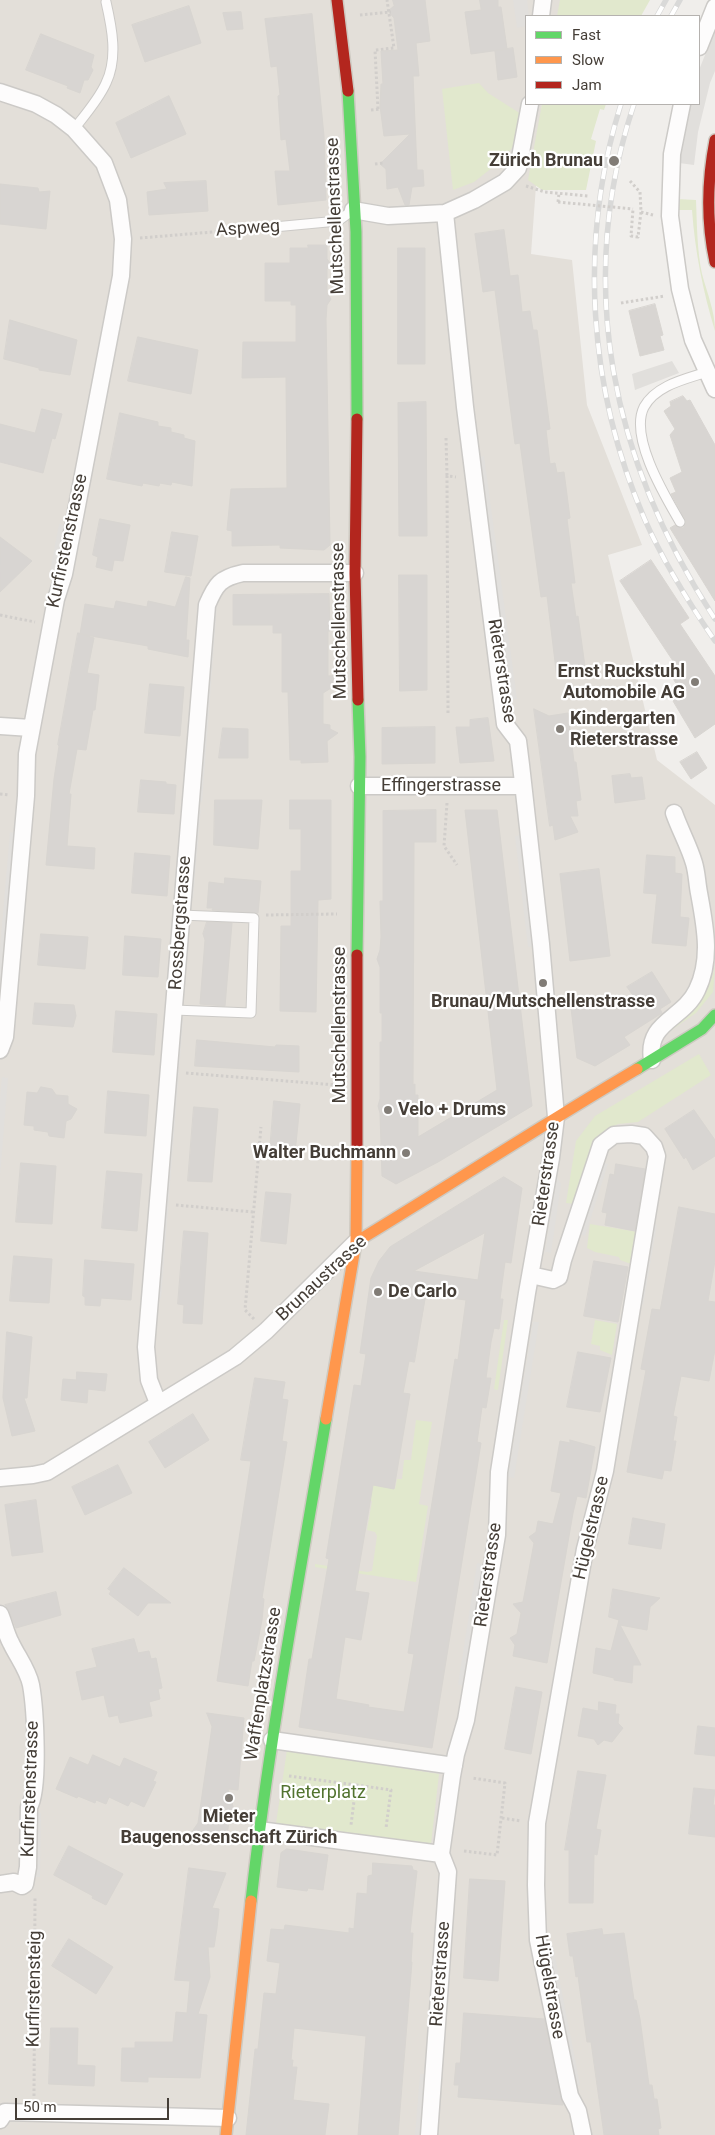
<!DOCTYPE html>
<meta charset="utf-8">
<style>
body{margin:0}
#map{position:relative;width:715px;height:2135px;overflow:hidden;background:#f0eeeb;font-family:Roboto,sans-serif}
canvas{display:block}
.legend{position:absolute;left:525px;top:15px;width:175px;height:90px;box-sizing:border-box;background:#fff;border:1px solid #b5b2af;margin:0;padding:6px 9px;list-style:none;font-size:15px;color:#453e37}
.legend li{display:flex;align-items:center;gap:10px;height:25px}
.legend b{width:25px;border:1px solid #b5b2af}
.scale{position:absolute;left:15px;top:2098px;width:154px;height:22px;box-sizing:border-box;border:2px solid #453e37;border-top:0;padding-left:6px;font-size:15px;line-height:18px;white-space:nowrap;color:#453e37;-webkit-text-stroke:4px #fff;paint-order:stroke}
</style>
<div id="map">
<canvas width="715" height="2135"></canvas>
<ul class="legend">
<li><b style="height:6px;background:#63d668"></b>Fast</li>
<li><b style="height:6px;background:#ff974d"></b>Slow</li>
<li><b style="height:6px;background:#b3261e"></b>Jam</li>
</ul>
<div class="scale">50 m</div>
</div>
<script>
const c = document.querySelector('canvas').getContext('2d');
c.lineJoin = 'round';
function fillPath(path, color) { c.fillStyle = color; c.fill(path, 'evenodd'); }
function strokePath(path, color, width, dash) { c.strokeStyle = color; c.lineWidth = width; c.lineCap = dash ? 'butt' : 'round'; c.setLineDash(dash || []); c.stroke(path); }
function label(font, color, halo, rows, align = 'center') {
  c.font = font + ' Roboto,sans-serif'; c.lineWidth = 4.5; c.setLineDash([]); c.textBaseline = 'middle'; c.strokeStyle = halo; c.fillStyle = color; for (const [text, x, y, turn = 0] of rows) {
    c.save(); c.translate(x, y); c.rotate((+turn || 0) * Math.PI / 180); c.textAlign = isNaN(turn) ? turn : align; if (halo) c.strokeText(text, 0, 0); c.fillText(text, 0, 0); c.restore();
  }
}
fillPath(new Path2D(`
 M0,0H574L564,16H526V104H542L531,254L572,260L587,405L642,545L608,555L657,760L715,805V2135H0Z`), '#e3dfd9');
fillPath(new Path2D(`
 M560,0H650L641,16H557Z
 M479,83L488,93L521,114L516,143L502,160L474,182L453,190L442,89Z
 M542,104H606L604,110L600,109L591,139L596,141L586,190H542L528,180Z
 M677,199L696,200C697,225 697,250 702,274C707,293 715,311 715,331C703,291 695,252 692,210H678Z
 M715,965L713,992L696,1013L666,1034C688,1012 710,997 715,965Z
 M699,1054L711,1075L638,1122L618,1124L608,1129L599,1137L575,1204L566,1203L576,1141L595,1116Z
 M590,1224L638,1232L631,1264L620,1260L619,1257L595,1252L587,1248Z
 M504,1320H508L498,1390L494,1389Z
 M595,1320L617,1324L612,1355L600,1350V1346L591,1344Z
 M416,1420L432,1422L419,1504L428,1506L416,1582L315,1567V1564L367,1572L372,1571L377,1536L375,1532L367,1530L372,1501L347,1497L349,1481L395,1489L397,1479H402L404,1460H411Z
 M287,1750L439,1774L431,1844L276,1823Z`), '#e1e8cd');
fillPath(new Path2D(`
 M513,0H527L529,16H526V26L517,28Z
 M715,30V71L710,83L698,132L694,165L679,163L690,104H699V70Z
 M672,361L679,373L635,390L632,374Z
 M484,456L517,699L511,700L479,457Z
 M59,524L66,526L56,578L49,577Z
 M211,604L217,605L202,802L196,801Z
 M195,808H201L193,898L187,897Z
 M10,832L16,833L0,1024V948Z
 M521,835L534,946L528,947L515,836Z
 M177,1021H183L161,1298L155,1297Z
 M2,1077L8,1078L0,1176V1099Z
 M602,1162L608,1164L585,1236L579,1234Z
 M557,1177L561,1184L551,1253L545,1252Z
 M651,1224L657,1225L643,1305L637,1304Z
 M533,1322H539L514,1478L508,1477Z
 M477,1563L483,1564L464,1686L458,1685Z
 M35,1812L41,1813L40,1877H34Z
 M548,1946H553L580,2085L575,2086Z
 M420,2074H425L421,2135H415Z`), '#e1dfdc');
const building = new Path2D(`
 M393,0H425L430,41L416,43L419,76H413L417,170H423L424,186L412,187L409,205H405L398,187L387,189L386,169L380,164L410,134L384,136L380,106L381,84H383L381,51L398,50L394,18L388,11L394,6Z
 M480,0H498V7H501L507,49L471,54L465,12L481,10Z
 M189,6L201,43L145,62L132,25Z
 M241,12L243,29L227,30L223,13Z
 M312,14L324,136L326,200L278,205L275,171H290L286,139L281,140L278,96L280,95L277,66L271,67L265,19Z
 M41,34L94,55L91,67L93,70L88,80H84L80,93L67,88L68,86L26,70Z
 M513,48L517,77L498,80L495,51Z
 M169,96L186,134L131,158L116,123Z
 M206,181L208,211L149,215L147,192L167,189L164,183Z
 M0,184L38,188L39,192L50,191L46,229L0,224Z
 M504,230L510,276L518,275L522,312L530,311L533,330H537L550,429L546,430L550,464L555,463L557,473L564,472L570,518L567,519L575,583H571L576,617L578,616L586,674L557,678L547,596L541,597L520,443L515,444L495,290L483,292L475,234Z
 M308,245H327V259L331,264L327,269V293L331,299L327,305L326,319L330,545L324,550L280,548V545L232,546V531L227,530L231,489L287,488L286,377L242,378L243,342H296V305H291V301H265V263H290V248H308Z
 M398,248H425V364H398Z
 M655,304L663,335L660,336L664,350L640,356L629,311Z
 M10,320L77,340L70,375L39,370V368L4,359Z
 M138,337L198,350L191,394L128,381Z
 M683,396L687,401L690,400L715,445V601L670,528L675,525L683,528L686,522L671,494L676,492L670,478L682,472L670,435L675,429L664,411L671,406L670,402Z
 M426,402L427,536H399L398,403Z
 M42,409L62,414L55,439L52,438L43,473L0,462V424L35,433Z
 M120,413L158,422V426L171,428V432L184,435V438L195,441L192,486L172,482L171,485L160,483L159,486L143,483L142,486L107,479Z
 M100,519L130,525L123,561L114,560L112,571L96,567L98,557L93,555Z
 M172,532L198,536L191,576L165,572Z
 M0,537L32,561L0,592Z
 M651,560L689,618L680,624L715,676V724L695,738L673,701L675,699L670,693L679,688L667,669L675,664L620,581Z
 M399,575H427V690L400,691Z
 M186,577L190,578L186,640H189L188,657L148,649V646L80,634L85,604L114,609L116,601L147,607L148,601L175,607Z
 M329,594L330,631H328V676L344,675V680L323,693V724L330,725V729L338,733L327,741L328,762L301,763V760H290L288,692H282V633H273V625H233V595Z
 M78,633L94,638L87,673L99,675L95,710H93L86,750L77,749L69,794H71L67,846L95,848L94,869L46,865L54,779L59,746L58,745Z
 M150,684L184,687L180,736L145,733Z
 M534,709L549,716L568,713L574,762H576L581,800L576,801L578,816H570L578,832L555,840L553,825L550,826Z
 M488,718L494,761L460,763L456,727H470V720Z
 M435,727V763L382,764V728Z
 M223,728L248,729V758H219Z
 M697,752L707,768L691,779L680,762Z
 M630,774L631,778L642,777L645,799L615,803L612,776Z
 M141,780L166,782V784L176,785L174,814L138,812Z
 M215,800H262L258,849L214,845Z
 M290,800H331V899L318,900L316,1012L280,1011L281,926H291V871H301V829H290Z
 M436,810V842H414L413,1085L415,1084V1095H418V1137L497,1090L465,810H497L532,1106L438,1162L396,1184L382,1176L380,1113L378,1106L380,1099V1042H382V1013H380V967L377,959L380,950L381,937L380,901H383V811Z
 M135,853L170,856L167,896L132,893Z
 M647,855L675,857V873L682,874L680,917L689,918L686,946L652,943L657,894L644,893Z
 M599,869L610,956L570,961L560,874Z
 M225,878L261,881L258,913L212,910L213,908H207L209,882L224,884Z
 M207,922L232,923L225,1006L200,1004L205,940L203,934Z
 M41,934L88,937L85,969L38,965Z
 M125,936L161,939L158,977L123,975Z
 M652,972L671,1002L660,1009L662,1013L624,1037L630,1045L595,1066L577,1058L571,1008L637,1001L627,987Z
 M35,1003L74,1005L76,1016L73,1027L33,1024Z
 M116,1011L157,1014L154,1055L113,1052Z
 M197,1040L275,1047L276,1045L299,1046V1072L195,1066Z
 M41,1087L52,1089L56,1095L68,1096V1104L77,1109L71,1119L66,1121L64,1138L49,1136L48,1132L34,1130V1126L24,1125L27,1092L37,1093Z
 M108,1091L149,1095L146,1136L105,1133Z
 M274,1101L300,1104L295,1153L270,1151Z
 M194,1107L218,1109L212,1182L188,1181Z
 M694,1110L715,1140V1156L693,1170L686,1157L684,1159L665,1129Z
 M21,1163L56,1166L52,1224L16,1222Z
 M616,1164L645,1169L635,1231L605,1225L607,1213L602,1212L610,1174L614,1175Z
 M107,1171L142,1174L137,1231L102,1228Z
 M504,1177L522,1188L511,1263L505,1262L500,1299H503L499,1329L494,1328L491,1342L486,1378H491L486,1408L482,1407L477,1442L481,1443L432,1748L299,1727L309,1659H312L329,1559L326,1558L354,1385L361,1386L366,1354L360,1353L371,1278L379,1261L390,1247ZM485,1233L478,1280L414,1271ZM426,1295L466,1300L458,1360L455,1359L408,1653L414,1654L404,1712L368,1707L369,1705L336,1699L345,1637L361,1640L369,1593L355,1591L373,1485L394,1489L410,1394L403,1393L409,1361L414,1362Z
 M266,1192L291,1194L286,1244L261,1241Z
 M679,1207L715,1214V1261L708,1301L715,1302V1350L709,1381L681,1376L673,1416L677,1417L673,1441H676L671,1471L664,1470L662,1479L627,1472L646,1370L641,1369L652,1309L660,1310Z
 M184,1231L208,1233L202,1324L183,1323L184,1305L178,1304Z
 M14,1256L52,1259L49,1303L10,1301Z
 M85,1260L134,1264L131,1300L101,1298L100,1306L85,1305V1297L83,1296Z
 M594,1261L628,1267L618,1322L584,1316Z
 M7,1332L32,1337L27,1398H24L35,1431L12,1436L3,1398Z
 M578,1352L611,1358L600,1412L567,1407Z
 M77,1372L107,1374L105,1391L88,1389L87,1403L61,1400L63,1379L76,1380Z
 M255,1378L285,1382L282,1399L288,1400L282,1441L287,1442L262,1598L264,1599L262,1620L254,1661H252L248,1686L217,1681L251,1461L241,1460Z
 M193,1414L209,1440L165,1468L149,1442Z
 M570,1440L595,1447L586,1498L577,1496L573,1513L547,1663L513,1656L515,1645L510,1638L517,1634L521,1613L513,1604L523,1602L534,1543L529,1537L536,1532L538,1521L553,1524L561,1493L551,1491L560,1441L570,1443Z
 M118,1465L132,1493L85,1515L72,1487Z
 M36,1500L43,1552L12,1556L5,1505Z
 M633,1518L665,1524L661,1549L629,1544Z
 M124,1568L140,1580L171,1603H148L138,1616L109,1594L111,1591L108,1589Z
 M613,1589L660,1598L650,1607L647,1630L620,1625L641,1665H633L632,1683L614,1680V1678L593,1673L596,1648L611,1651L619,1620L609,1617Z
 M56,1592L61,1615L16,1628L9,1610L5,1605Z
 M134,1639L138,1653L149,1651L151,1659L156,1658L162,1688L158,1689L160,1699L149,1702L152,1716L120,1723L118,1715L109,1717L104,1695L82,1700L76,1672L97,1667L92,1649Z
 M516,1687L542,1692L531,1754L505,1749Z
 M599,1702L616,1705L615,1714H619L618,1723L623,1728L612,1742L604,1740L598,1745L594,1739L578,1736L583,1708L598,1711Z
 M207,1713L244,1718L238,1790L228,1789L234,1810L230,1816L226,1841L189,1836L198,1823L212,1727Z
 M698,1726L715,1728V1756L695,1754Z
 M93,1755L120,1767L124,1758L157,1772L153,1781L156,1782L144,1807L131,1801L128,1806L109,1797L106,1804L96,1800L95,1803L78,1796L77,1798L56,1789L70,1757L88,1765Z
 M578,1771L606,1775L596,1829L601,1830L597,1855L594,1854L593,1903H569V1850H565Z
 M694,1788L715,1790L713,1805H715V1837L689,1834Z
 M69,1846L123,1874L106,1905L92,1898L93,1896L54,1875Z
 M287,1849L328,1855L323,1890L308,1888L307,1891L277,1887L281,1853Z
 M373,1863L412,1866L413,1870L417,1871L410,1933H413L411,1962H412L398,2135H358L366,2036L294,2028L291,2060H293L292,2067H297L293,2100L329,2104L325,2135H246L255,2049H258L264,1993L276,1994L280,1963L267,1961L271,1929L284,1930L285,1925L349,1933V1928L354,1929L357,1893L367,1894L368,1876L372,1875Z
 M189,1868L226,1873L212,1908L219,1909L217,1928L214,1947H208L210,1977L198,2014L207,2015L200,2078L148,2077V2082L121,2081L122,2048H135V2042H173L176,2012L187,2013L190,1981L175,1980Z
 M470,1879L505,1881L498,1981L464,1978Z
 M602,1929L603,1935L624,1933L634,2000H636L640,2019L649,2085H652L654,2099H657L661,2128L658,2129L659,2135H604L591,2042H587L578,1976L576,1977L573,1956H570L567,1934Z
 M69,1939L113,1967L96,1994L52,1966Z
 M464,2013L544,2019L563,2105L458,2097L459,2085H454L456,2063H460Z
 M51,2028H78L77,2065L95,2066L94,2086L49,2084Z`);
fillPath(building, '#d8d5d2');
strokePath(building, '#d8d5d1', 1);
const lane = new Path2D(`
 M74,129C85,115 99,99 106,83C118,58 112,28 106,2
 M274,227L338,221L353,210
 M680,522C665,496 629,437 644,407C656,385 686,379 707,372
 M174,1010L251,1013L254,918L181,915`);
const street = new Path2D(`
 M541,16L543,0
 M699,47L715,7
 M0,92L36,104L56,115L74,129L104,163L118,200L123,239L121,276L64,574L56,599L27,754L26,796L5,1037L0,1050
 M682,104L672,154L670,216L680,289L693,340L715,389
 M353,210L388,216L445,213L474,200L505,182L518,168L530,104
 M0,726L31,728
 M359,786H522
 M652,1060C646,1021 683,1020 697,990C712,959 705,926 699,893C697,883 697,873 694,863C689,846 680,830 674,813
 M531,1275L553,1280L559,1277L563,1260L601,1145L614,1135L631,1134L644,1136L654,1147L657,1156L605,1471L585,1549L537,1823L536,1885L538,1940L570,2096L578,2111L583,2135
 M158,1403L149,1380L146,1347L207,605C216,584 220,578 243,573H355
 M0,1478L33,1475L47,1472L235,1357L266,1331L356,1242
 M0,1614C4,1623 6,1634 11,1643C17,1656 28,1670 31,1685C35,1707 40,1789 29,1807L28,1867L25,1884L22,1886L14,1882L0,1884
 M272,1740L454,1766
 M259,1830L441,1854
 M0,2120L5,2112L228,2118
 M429,2135L448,1872L441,1854L452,1776L456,1754L466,1720L497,1535L499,1472L527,1293L551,1158L556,1117L541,944L521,765L518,741L505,724L465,407L445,213`);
const fast = new Path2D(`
 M348,91L356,232L357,419
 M357,955L360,757L358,700
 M637,1069L702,1029L715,1015
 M251,1901C269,1739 299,1579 326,1419`);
const slow = new Path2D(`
 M356,1242C450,1185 542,1125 637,1069
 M326,1419L356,1242L357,1151
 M226,2135L251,1901`);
const jam = new Path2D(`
 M337,0L348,91
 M715,140C707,181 706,221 715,262
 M357,419L355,573L358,700
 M357,955V1151`);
strokePath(lane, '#cccac7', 11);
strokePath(street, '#cccac7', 19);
strokePath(fast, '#cecac2', 14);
strokePath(slow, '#cecac2', 14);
strokePath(jam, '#cecac2', 14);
strokePath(new Path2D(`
 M360,15L391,12
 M378,109L375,50L394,48L387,0
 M371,110L380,109
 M375,164L383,163
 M630,181L640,192L641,212L638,237L631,236L633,209
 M526,186L545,192L588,196
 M558,202L559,193
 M641,212L653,215
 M140,238L261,228
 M621,303L665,296
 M446,438L447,476
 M0,615L35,622
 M448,713L447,476L456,477
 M0,794L9,795
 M447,803L444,846L457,865
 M266,915L337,914
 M186,1073L336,1085
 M176,1205L253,1212
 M254,1319L245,1310L261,1127
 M289,1776L356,1785L351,1825
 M356,1785L391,1790L386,1828
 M502,1818L521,1821
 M464,1851L497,1855L505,1783L472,1778
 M34,2096L35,1897`), '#d1cecb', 3, [2.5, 2.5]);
strokePath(lane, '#fdfcfc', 9);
strokePath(street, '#fdfcfc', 16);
strokePath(fast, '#63d668', 11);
strokePath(slow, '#ff974d', 11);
strokePath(jam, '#b3261e', 11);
const rail = new Path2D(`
 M657,16L666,0
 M671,16L680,0
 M621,104C578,241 588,389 645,520C664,563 689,603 715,641
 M634,104C574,285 612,462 715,619`);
strokePath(rail, '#d9d9d8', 5.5);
strokePath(rail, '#fff', 4, [11]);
strokePath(new Path2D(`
 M558,202L633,209`), '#d1cecb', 3, [2.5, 2.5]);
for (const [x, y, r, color] of [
 [614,161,6,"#817c76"],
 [695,682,5,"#817c76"],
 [560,729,5,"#817c76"],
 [543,983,5,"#817c76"],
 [388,1110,5,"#817c76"],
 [406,1153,5,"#817c76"],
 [378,1292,5,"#817c76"],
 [229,1798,5,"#817c76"]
]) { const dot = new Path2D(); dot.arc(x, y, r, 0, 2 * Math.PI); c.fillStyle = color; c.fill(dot); strokePath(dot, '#fff', 2); }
label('bold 18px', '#453e37', '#fff', [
 ["Zürich Brunau",603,161],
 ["Ernst Ruckstuhl",685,672],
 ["Automobile AG",685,693],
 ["Kindergarten",570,719,"left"],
 ["Rieterstrasse",570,740,"left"],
 ["Brunau/Mutschellenstrasse",543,1002,"center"],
 ["Velo + Drums",398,1110,"left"],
 ["Walter Buchmann",396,1153],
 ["De Carlo",388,1292,"left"],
 ["Mieter",229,1817,"center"],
 ["Baugenossenschaft Zürich",229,1838,"center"]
], 'right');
label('18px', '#453e37', '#fff', [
 ["Mutschellenstrasse",336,216,-92],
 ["Aspweg",248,229,-4],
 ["Kurfirstenstrasse",68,541,-78],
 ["Mutschellenstrasse",340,621,-91],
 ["Rieterstrasse",501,671,81],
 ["Effingerstrasse",441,786],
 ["Rossbergstrasse",181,923,-86],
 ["Mutschellenstrasse",340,1025,-90],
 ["Rieterstrasse",547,1174,-82],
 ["Brunaustrasse",322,1279,-43],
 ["Hügelstrasse",592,1528,-77],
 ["Rieterstrasse",489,1575,-82],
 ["Waffenplatzstrasse",264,1684,-81],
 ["Kurfirstenstrasse",31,1789,-88],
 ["Rieterstrasse",441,1974,-86],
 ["Hügelstrasse",549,1987,80],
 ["Kurfirstensteig",35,1989,-89]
]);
label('18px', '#52732f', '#fff', [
 ["Rieterplatz",323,1793]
]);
</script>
